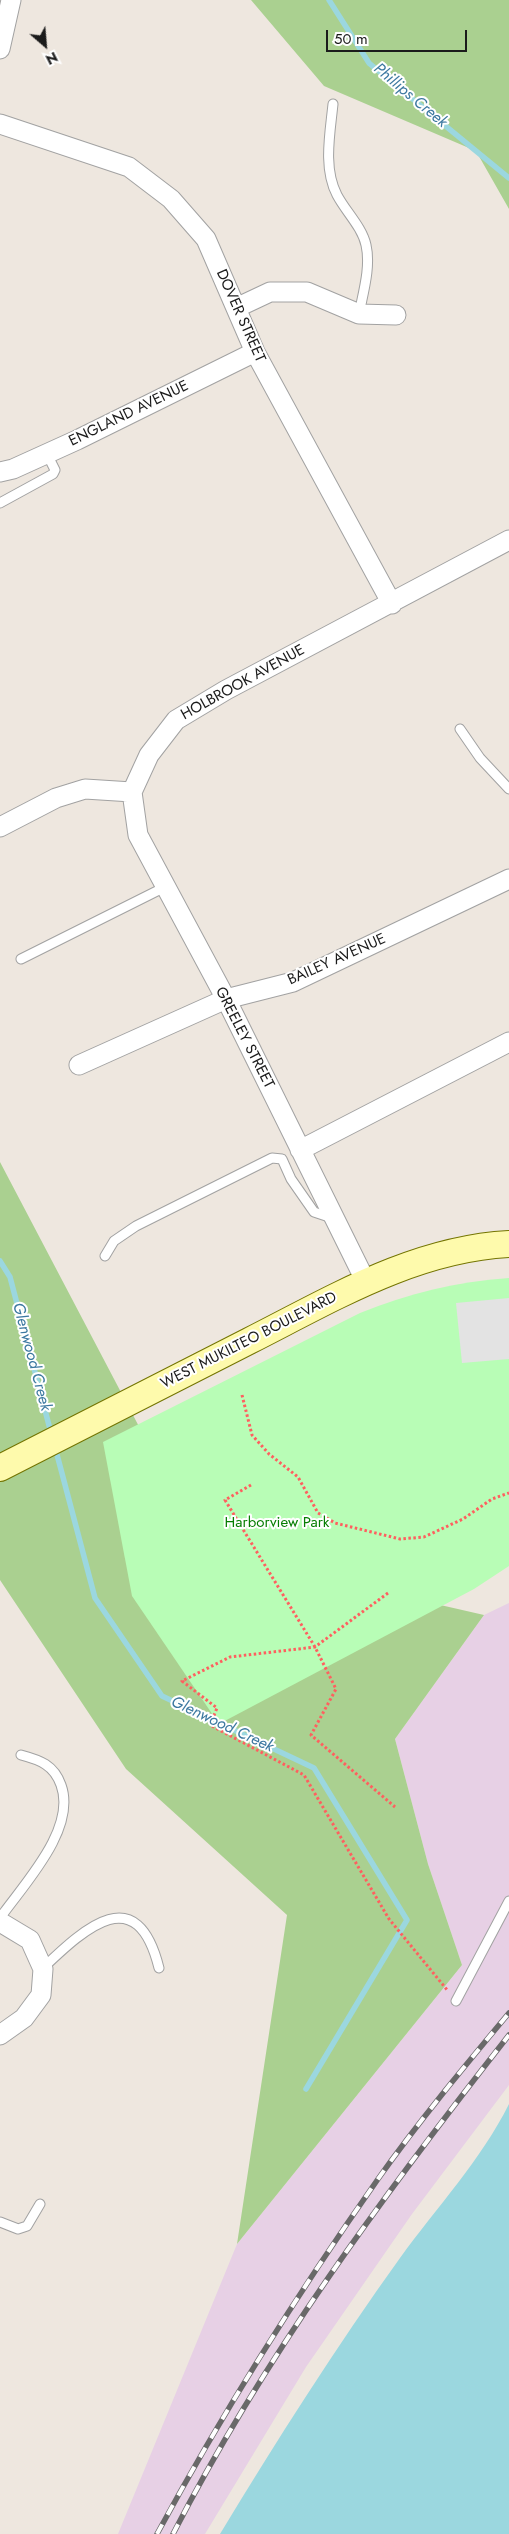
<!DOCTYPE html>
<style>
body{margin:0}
#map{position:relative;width:509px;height:2534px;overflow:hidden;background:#eee7df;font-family:Jost,sans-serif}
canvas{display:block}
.north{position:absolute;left:20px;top:20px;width:50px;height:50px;-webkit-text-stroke:4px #fff;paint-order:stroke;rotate:153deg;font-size:14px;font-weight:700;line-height:20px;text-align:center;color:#1b1b1b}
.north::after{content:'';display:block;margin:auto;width:18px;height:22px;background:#1b1b1b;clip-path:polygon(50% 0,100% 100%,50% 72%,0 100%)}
.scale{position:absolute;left:326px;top:30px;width:141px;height:22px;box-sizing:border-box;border:2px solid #1b1b1b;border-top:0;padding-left:6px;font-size:15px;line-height:18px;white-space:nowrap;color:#1b1b1b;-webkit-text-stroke:4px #fff;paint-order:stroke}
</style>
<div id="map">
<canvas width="509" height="2534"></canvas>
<div class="north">N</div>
<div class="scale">50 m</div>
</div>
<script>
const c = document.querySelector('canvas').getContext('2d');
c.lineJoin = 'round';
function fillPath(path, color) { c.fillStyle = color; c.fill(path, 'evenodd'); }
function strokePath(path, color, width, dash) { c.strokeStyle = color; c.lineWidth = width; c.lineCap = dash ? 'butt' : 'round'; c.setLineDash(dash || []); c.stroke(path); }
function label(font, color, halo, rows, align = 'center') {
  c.font = font + ' Jost,sans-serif'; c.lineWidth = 4; c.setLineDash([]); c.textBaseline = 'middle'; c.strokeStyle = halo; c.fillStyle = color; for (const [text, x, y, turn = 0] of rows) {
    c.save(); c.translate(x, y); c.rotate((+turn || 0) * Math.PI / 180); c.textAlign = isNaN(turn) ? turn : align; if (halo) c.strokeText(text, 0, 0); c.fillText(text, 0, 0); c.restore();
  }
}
fillPath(new Path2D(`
 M509,1603V2085L412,2214L306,2367L205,2534H118L237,2244L462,1965L428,1864L395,1739L484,1615Z`), '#e7d0e5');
fillPath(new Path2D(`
 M251,0H509V209L476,151L324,86Z
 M0,1162L155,1457L388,1593L484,1615L395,1739L428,1864L462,1965L237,2244L287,1915L126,1769L0,1580Z`), '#aad090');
fillPath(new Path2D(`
 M509,1278V1566L474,1589L219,1724L132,1596L103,1442L360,1313C409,1293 456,1282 509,1278Z`), '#b8fdb6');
fillPath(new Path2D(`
 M509,1298V1359L462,1363L456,1303Z`), '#e3e3e3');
fillPath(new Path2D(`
 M509,2104V2534H220C277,2440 336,2347 400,2258C437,2207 481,2160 509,2104Z`), '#9bd7df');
strokePath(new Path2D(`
 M329,0L369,63L509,178
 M0,1261L10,1277L51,1433
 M55,1447L95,1598L162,1696L314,1768L407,1920L306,2089`), '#9bd7df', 5.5);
const service = new Path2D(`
 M333,104C330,134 323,168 337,195C346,212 362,227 366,245C371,267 363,293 359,314
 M0,503L53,474L55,470L47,454
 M460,729L480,758L509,789
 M21,959L165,887
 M105,1256L114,1241L136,1226L272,1158L282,1159L291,1179L314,1212L332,1218
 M0,1918C24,1884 77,1829 61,1785C54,1765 40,1760 21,1755
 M43,1968C86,1927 137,1880 159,1968
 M456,2001L509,1901
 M0,2222L18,2229L27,2226L40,2204`);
const minor = new Path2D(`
 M0,49L11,0
 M0,124L129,167L171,199L206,239L255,352L392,604
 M236,308L270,292H307L359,314L396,315
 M0,472L13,469L77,440L255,352
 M132,792L138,835L226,999L366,1282
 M0,827L56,798L85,789L132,792L149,755L176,720L226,690L509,540
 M79,1065L226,999L293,982L509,879
 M300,1150L509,1042
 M0,1922L30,1940L43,1969L41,1995L24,2018L0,2035`);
const secondary = new Path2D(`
 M0,1468C83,1426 166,1383 249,1341C332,1299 414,1249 509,1244`);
strokePath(service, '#a2a2a2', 11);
strokePath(minor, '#a2a2a2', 21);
strokePath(secondary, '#737400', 28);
strokePath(new Path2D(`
 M242,1395L252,1435L269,1454L298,1477L318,1513L335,1523L400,1539L424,1537L463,1519L492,1499L509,1493
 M251,1485L225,1500L315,1647L336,1689L311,1735L395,1807
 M388,1593L315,1647L230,1657L182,1681L217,1708L210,1725L304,1775L389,1919L448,1991`), '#ff5f5f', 3, [2.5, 2.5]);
strokePath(service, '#fff', 9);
strokePath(minor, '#fff', 19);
strokePath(secondary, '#fefaac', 26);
const rail = new Path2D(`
 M157,2534C223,2412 298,2293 378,2179C419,2121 464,2067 509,2013
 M173,2534C265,2355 385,2193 509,2035`);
strokePath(rail, '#696969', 5.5);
strokePath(rail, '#fff', 4, [11]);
label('15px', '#1b1b1b', '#fff', [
 ["DOVER STREET",240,316,66],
 ["ENGLAND AVENUE",129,414,-26],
 ["HOLBROOK AVENUE",243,683,-29],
 ["BAILEY AVENUE",337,960,-24],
 ["GREELEY STREET",244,1038,63],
 ["WEST MUKILTEO BOULEVARD",249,1341,-27]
]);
label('15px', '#067e03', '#fff', [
 ["Harborview Park",277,1523]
]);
label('italic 16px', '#3c78a0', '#fff', [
 ["Phillips Creek",410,96,40],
 ["Glenwood Creek",31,1357,75],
 ["Glenwood Creek",222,1725,25]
]);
</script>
